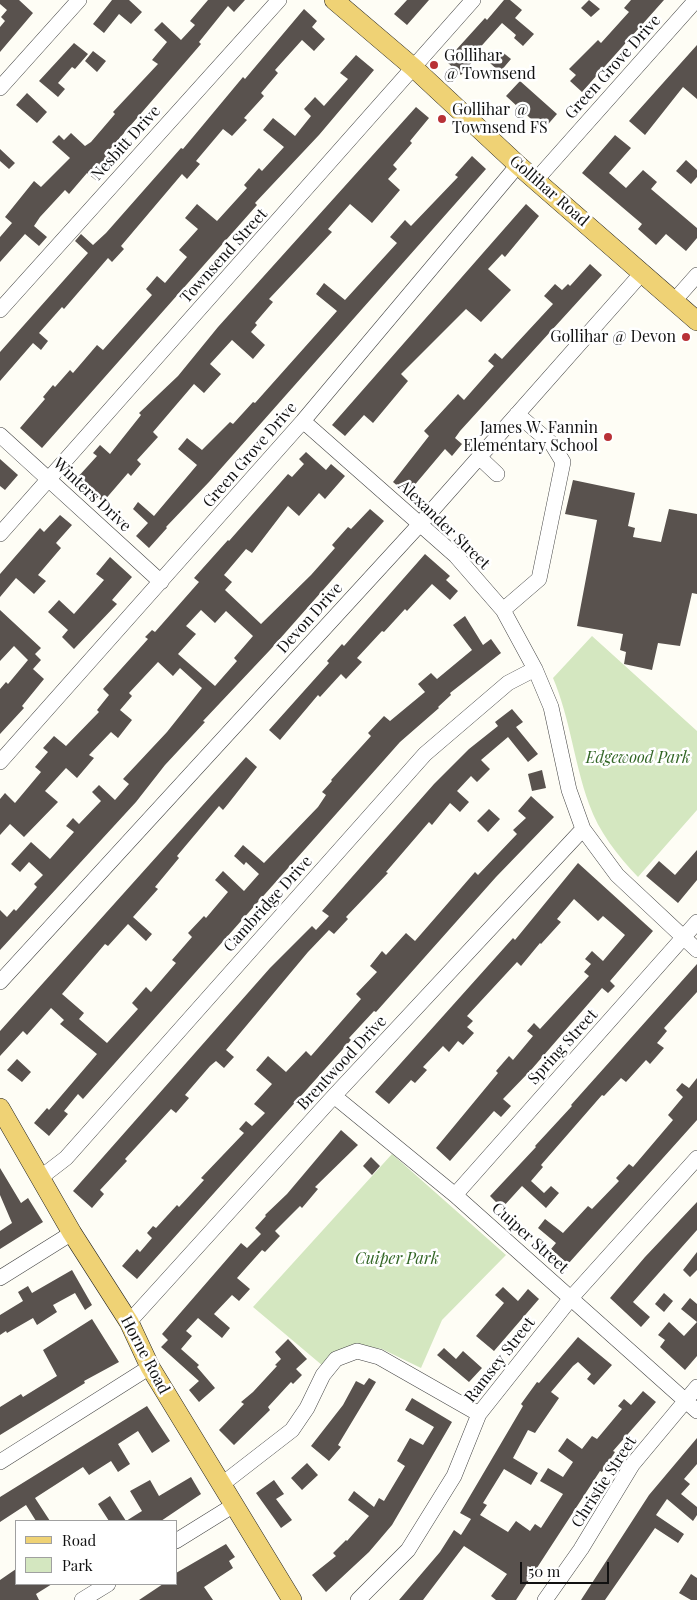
<!DOCTYPE html>
<style>
body{margin:0}
#map{position:relative;width:697px;height:1600px;overflow:hidden;background:#fefdf5;font-family:"Playfair Display",serif}
canvas{display:block}
.legend{position:absolute;left:15px;top:1520px;width:162px;height:65px;box-sizing:border-box;background:#fff;border:1px solid #a0a0a0;margin:0;padding:6px 9px;list-style:none;font-size:15px;color:#111}
.legend li{display:flex;align-items:center;gap:10px;height:25px}
.legend b{width:25px;border:1px solid #a0a0a0}
.scale{position:absolute;left:520px;top:1562px;width:89px;height:22px;box-sizing:border-box;border:2px solid #111;border-top:0;padding-left:6px;font-size:15px;line-height:18px;white-space:nowrap;color:#111;-webkit-text-stroke:4px #fff;paint-order:stroke}
</style>
<div id="map">
<canvas width="697" height="1600"></canvas>
<ul class="legend">
<li><b style="height:6px;background:#efd275"></b>Road</li>
<li><b style="height:14px;background:#d4e7c0"></b>Park</li>
</ul>
<div class="scale">50 m</div>
</div>
<script>
const c = document.querySelector('canvas').getContext('2d');
c.lineJoin = 'round';
function fillPath(path, color) { c.fillStyle = color; c.fill(path, 'evenodd'); }
function strokePath(path, color, width, dash) { c.strokeStyle = color; c.lineWidth = width; c.lineCap = dash ? 'butt' : 'round'; c.setLineDash(dash || []); c.stroke(path); }
function label(font, color, halo, rows, align = 'center') {
  c.font = font + ' "Playfair Display",serif'; c.lineWidth = 5; c.setLineDash([]); c.textBaseline = 'middle'; c.strokeStyle = halo; c.fillStyle = color; for (const [text, x, y, turn = 0] of rows) {
    c.save(); c.translate(x, y); c.rotate((+turn || 0) * Math.PI / 180); c.textAlign = isNaN(turn) ? turn : align; if (halo) c.strokeText(text, 0, 0); c.fillText(text, 0, 0); c.restore();
  }
}
fillPath(new Path2D(`
 M592,636L697,731V810L638,877C617,855 599,832 589,804C574,762 570,718 553,678Z
 M392,1154L506,1255L442,1320L421,1368L382,1349L365,1346L323,1366L253,1307Z`), '#d4e7c0');
fillPath(new Path2D(`
 M0,0H19L33,13L0,52V27L5,21L1,17L7,10L0,4Z
 M112,0H129L142,12L131,24L119,14L104,33L93,24Z
 M208,0H245L234,12L228,6L199,42L201,44L105,155L108,157L102,163L108,169L97,181L87,173L69,194L65,190L40,217L34,226L47,237L39,246L25,234L0,262V237L12,223L5,217L34,181L41,187L70,158L52,142L59,135L64,140L71,133L85,146L91,142L115,114L113,112L158,64L152,60L167,42L154,30L162,22L181,40L195,25L190,21Z
 M407,0H429L407,25L394,14Z
 M504,0H510L522,10L515,18L534,34L523,46L514,38L516,35L502,23L476,52L479,54L461,75L446,61L485,18L487,20Z
 M589,0L600,9L591,17L581,8Z
 M631,0H664L582,92L570,81L576,75L569,69L598,40L601,43L629,12L624,8Z
 M304,9L317,21L312,27L325,39L314,51L302,40L275,70L278,73L261,93L264,96L244,118L247,120L232,136L223,129L196,161L200,164L187,179L182,174L121,246L124,249L112,262L108,258L64,309L62,307L39,333L48,341L41,350L33,343L0,381V352L88,253L75,241L81,234L93,245L106,233L181,148L183,149L243,77L245,79Z
 M74,43L88,54L75,69L72,67L58,83L65,89L58,97L39,81Z
 M697,45V99L683,87L645,135L629,121Z
 M93,51L106,61L97,72L85,61Z
 M501,51L511,59L500,72L490,63Z
 M356,55L374,70L319,135L255,203L257,205L42,448L20,428L45,399L43,397L53,385L55,387L70,370L73,373L97,345L103,350L152,295L146,289L157,276L165,283L187,257L179,250L198,229L185,218L197,204L217,221L247,188L244,185L259,168L262,171L284,147L263,130L273,118L295,136L311,116L304,109L315,97L324,106L348,79L340,73Z
 M520,81L557,114L543,130L506,96Z
 M27,93L47,112L37,123L16,105Z
 M416,107L429,118L410,141L412,143L393,165L397,169L388,179L400,190L372,223L350,204L328,229L332,232L269,299L273,302L255,323L257,325L251,332L265,345L253,359L232,340L210,364L221,374L204,393L194,384L153,432L158,437L137,460L141,464L131,476L128,473L103,502L77,478L97,456L93,453L100,445L110,454L141,415L139,413L178,376L218,327Z
 M615,135L631,148L609,173L626,188L643,170L657,182L651,189L697,228V238L686,251L666,234L656,245L638,229L642,224L582,173Z
 M0,149L15,163L9,169L0,161Z
 M472,156L486,169L209,482L166,527L167,528L149,548L136,536L148,523L133,509L138,502L154,516L197,465L178,449L187,438L202,450L230,422L233,424L253,402L255,403L337,311L316,294L324,283L345,300L397,243L390,237L405,220L411,226L458,177L455,175Z
 M686,160L697,170V177L691,184L676,171Z
 M526,204L539,216L505,257L502,254L488,269L511,290L481,322L466,309L401,374L408,381L373,423L364,415L345,436L332,425Z
 M590,264L602,275L460,431L455,438L462,444L452,456L445,449L407,494L393,482L429,436L424,431L458,394L464,400L494,366L488,361L495,353L502,359L553,304L544,296L555,284L562,290L568,284L570,286Z
 M306,452L326,470L331,464L345,476L325,499L319,493L299,516L288,506L252,553L246,549L224,575L232,582L225,590L261,624L311,575L335,548L332,545L348,527L351,529L370,509L384,521L270,650L203,721L205,722L165,765L136,802L0,950V910L7,917L14,909L16,911L37,887L34,884L43,875L29,862L20,872L11,864L31,842L50,859L74,832L66,826L73,818L79,824L101,801L92,792L99,785L115,800L129,784L123,779L167,732L202,688L180,668L173,676L158,662L129,693L132,696L120,710L132,720L118,738L111,732L89,755L94,758L77,778L66,768L45,791L58,802L24,837L10,824L0,835V799L5,793L15,803L41,772L35,767L48,752L43,748L54,736L66,746L99,712L97,710L109,695L103,689L148,639L145,637L152,630L155,632L199,582L194,578L228,540L229,541L288,474L292,477L304,464L299,459ZM201,610L215,623L226,611L253,636L234,658L237,661L215,686L178,654L196,634L186,626Z
 M0,459L18,475L5,490L0,486Z
 M573,480L635,493L628,526L635,528L633,537L661,542L669,509L697,514V594L692,593L680,646L658,643L652,670L624,664L626,652L620,650L623,634L577,626L597,520L565,514Z
 M60,515L72,525L56,543L61,548L38,575L46,581L34,594L16,578L0,597V574L40,528L44,532Z
 M425,554L450,576L446,580L458,591L450,600L432,584L407,611L405,609L384,632L382,631L357,658L362,662L346,679L341,674L320,697L318,695L280,740L269,730L329,663L327,661L342,644L344,646Z
 M110,557L132,577L112,600L117,604L74,649L62,637L68,630L48,612L59,600L74,614L104,580L96,574Z
 M0,610L41,648L35,654L41,660L33,669L44,679L22,706L24,708L0,734V689L6,682L8,684L28,660L14,646L0,661Z
 M465,616L483,645L491,639L501,653L450,693L451,695L438,707L439,708L400,742L83,1099L78,1094L64,1111L68,1114L49,1136L34,1123L47,1108L49,1110L97,1054L60,1024L64,1020L51,1008L27,1035L23,1031L0,1056V1031L246,757L257,767L228,804L223,810L219,806L177,856L179,858L155,887L158,889L133,917L152,934L146,941L128,924L108,946L105,944L62,994L84,1013L79,1019L107,1043L138,1009L132,1003L146,987L151,992L176,963L172,960L192,937L188,933L204,916L206,918L228,892L215,880L223,871L244,891L259,874L246,862L244,865L234,856L243,845L264,863L318,807L326,795L322,792L332,781L331,780L371,736L368,733L384,716L390,721L425,692L418,684L431,673L437,679L472,650L453,625Z
 M512,709L523,722L516,727L538,754L528,762L508,737L481,760L490,769L477,782L471,776L457,791L469,802L460,812L450,803L432,825L429,822L386,872L388,873L346,917L348,919L334,934L329,930L308,952L226,1050L234,1057L224,1068L216,1061L210,1066L185,1095L189,1098L176,1113L171,1109L125,1159L127,1161L100,1190L104,1194L92,1208L73,1191L270,968L312,926L316,930L329,916L322,911L434,784L469,749L498,726L495,722Z
 M542,770L546,788L532,791L528,774Z
 M531,796L554,817L496,877L376,1012L374,1011L349,1038L351,1040L137,1279L122,1266L137,1249L140,1252L152,1238L147,1233L153,1226L156,1228L177,1205L179,1207L204,1180L201,1178L244,1133L239,1129L246,1121L252,1126L265,1113L254,1104L272,1084L256,1070L268,1056L286,1072L306,1051L311,1056L361,999L356,994L377,972L370,966L382,951L386,955L406,933L415,941L475,872L478,875L517,834L513,830L526,818L518,811Z
 M489,809L500,819L488,832L477,821Z
 M697,850V880L678,903L646,876L659,861L675,875Z
 M578,863L653,931L610,981L615,986L608,993L602,988L531,1070L503,1099L511,1106L501,1117L494,1111L450,1161L436,1148L498,1073L496,1071L509,1056L513,1060L533,1036L527,1031L534,1023L540,1029L589,976L584,972L591,964L585,959L592,951L603,961L625,935L603,916L598,921L574,899L557,919L561,922L541,944L540,943L521,966L517,962L467,1016L473,1021L467,1027L474,1033L463,1045L458,1041L449,1052L443,1046L423,1067L427,1070L415,1083L411,1080L389,1104L375,1092L513,938L515,940Z
 M697,964V992L664,1028L667,1031L657,1043L664,1048L650,1064L646,1060L626,1082L621,1078L604,1096L602,1095L541,1165L543,1167L531,1181L544,1193L551,1186L559,1193L546,1208L522,1186L502,1208L490,1196L536,1147L535,1146L572,1106L571,1105Z
 M17,1059L31,1072L22,1082L7,1070Z
 M697,1078V1120L568,1264L551,1249L556,1243L538,1228L545,1219L563,1233L588,1206L592,1209L619,1181L616,1178L629,1164L633,1167L673,1120L668,1115L683,1097L676,1090L682,1083L689,1088Z
 M341,1130L358,1145L315,1187L318,1189L302,1208L300,1206L275,1231L280,1236L265,1252L262,1250L237,1278L250,1289L239,1301L232,1295L214,1314L230,1328L222,1338L198,1318L186,1331L192,1336L181,1349L199,1365L197,1367L215,1388L199,1402L189,1390L199,1381L161,1347L168,1340L162,1334L241,1243L247,1248L261,1234L255,1228L266,1216L265,1215L287,1194Z
 M371,1157L380,1166L372,1175L363,1166Z
 M0,1168L21,1203L28,1198L43,1222L0,1249V1231L12,1223L0,1195Z
 M697,1202V1230L633,1302L650,1317L641,1327L610,1298L645,1257Z
 M697,1252V1270L690,1277L683,1270Z
 M72,1270L92,1305L85,1310L75,1293L53,1305L57,1312L37,1325L33,1318L7,1333L6,1331L0,1335V1315L23,1301L18,1292L28,1286L32,1293Z
 M503,1287L518,1301L528,1289L539,1299L494,1351L476,1336L504,1303L495,1295Z
 M664,1293L673,1301L664,1312L655,1304Z
 M690,1298L697,1304V1356L685,1370L660,1347L665,1340L658,1335L669,1322L684,1336L697,1322L681,1309Z
 M92,1319L119,1362L84,1381L85,1383L0,1435V1407L21,1394L23,1397L57,1376L43,1350Z
 M578,1337L612,1365L594,1385L587,1379L591,1374L578,1362L573,1366L551,1392L559,1398L535,1433L528,1430L513,1458L538,1473L531,1485L504,1469L483,1503L487,1505L480,1515L508,1532L516,1521L530,1531L535,1524L541,1528L563,1494L540,1481L548,1468L563,1477L573,1462L558,1451L567,1438L582,1449L592,1436L597,1439L622,1409L618,1406L624,1399L631,1405L643,1391L656,1402L613,1451L615,1452L602,1472L600,1471L516,1600H496L491,1596L507,1574L464,1546L423,1600H399L440,1552L454,1530L461,1535L471,1519L460,1513L523,1406L521,1404L537,1382L539,1383Z
 M288,1339L307,1359L296,1369L302,1375L293,1384L291,1382L268,1407L270,1410L234,1445L219,1430L244,1404L241,1402L253,1392L277,1366L275,1365L281,1359L275,1352Z
 M444,1348L456,1359L463,1351L482,1368L469,1382L437,1355Z
 M369,1378L376,1382L338,1445L341,1447L329,1461L311,1446L343,1405L356,1381L364,1385Z
 M412,1398L452,1422L392,1525L369,1552L326,1592L312,1575L336,1556L333,1553L346,1540L347,1541L369,1516L348,1500L354,1491L374,1507L379,1498L384,1501L405,1466L397,1461L410,1438L423,1445L434,1427L405,1410Z
 M147,1406L170,1441L152,1453L138,1431L118,1444L130,1464L118,1472L111,1461L89,1475L83,1467L35,1498L50,1521H36L26,1505L0,1522V1497Z
 M697,1438V1464L684,1479L690,1484L681,1494L697,1507V1515L693,1521L667,1499L656,1515L684,1534L678,1543L655,1528L605,1600H581L649,1495Z
 M307,1463L318,1475L302,1490L291,1478Z
 M191,1477L201,1494L161,1521H109L98,1504L110,1496L126,1521L142,1511L130,1491L150,1480L159,1496Z
 M274,1480L284,1494L276,1499L292,1520L281,1528L256,1493Z
 M226,1544L235,1557L229,1561L233,1568L204,1587L213,1600H139L163,1584H176V1573Z
 M16,1569V1584H52L36,1594L39,1600H0V1580Z
 M691,1574L697,1578V1600H691L679,1593Z`), '#59524e');
const minor = new Path2D(`
 M0,88L79,0
 M536,180L696,0
 M674,301L697,275
 M0,310L279,0
 M303,421L456,556L503,610L535,669L551,707L569,790L583,829L617,875L697,950
 M0,435L161,582
 M479,457L497,474
 M0,534L473,0
 M503,610L539,579L563,462L552,444L517,414
 M0,762L303,421L518,165
 M0,982L420,524L642,273
 M334,1096L455,1195L697,1411
 M40,1178L66,1158L425,754L508,683L535,669
 M455,1195L697,922
 M0,1278L72,1233
 M129,1322L334,1096L583,829
 M0,1462L150,1367
 M221,1485L292,1430L307,1408L323,1375L336,1359L357,1351L379,1357L479,1414
 M176,1541L234,1505
 M82,1600L108,1584
 M358,1600L408,1550L454,1476L479,1414L571,1298L697,1158
 M545,1600L581,1549L632,1465L697,1387`);
const major = new Path2D(`
 M334,0L414,68L518,165L697,321
 M0,1108L72,1233L129,1322L150,1367L292,1600`);
strokePath(minor, '#444', 16);
strokePath(major, '#222', 20);
strokePath(minor, '#fff', 15);
strokePath(major, '#efd275', 19);
for (const [x, y, r, color] of [
 [434,65,5,"#b83136"],
 [442,119,5,"#b83136"],
 [686,337,5,"#b83136"],
 [608,437,5,"#b83136"]
]) { const dot = new Path2D(); dot.arc(x, y, r, 0, 2 * Math.PI); c.fillStyle = color; c.fill(dot); strokePath(dot, '#fff', 2); }
label('16px', '#111', '#fff', [
 ["Gollihar",444,56],
 ["@ Townsend",444,74],
 ["Gollihar @",452,110],
 ["Townsend FS",452,128],
 ["Gollihar @ Devon",676,337,"right"],
 ["James W. Fannin",598,428,"right"],
 ["Elementary School",598,446,"right"]
], 'left');
label('16px', '#111', '#fff', [
 ["Green Grove Drive",613,67,-48],
 ["Nesbitt Drive",126,143,-48],
 ["Gollihar Road",549,191,41],
 ["Townsend Street",224,256,-48],
 ["Green Grove Drive",250,455,-49],
 ["Winters Drive",92,495,43],
 ["Alexander Street",444,525,44],
 ["Devon Drive",310,618,-48],
 ["Cambridge Drive",268,904,-48],
 ["Spring Street",563,1047,-48],
 ["Brentwood Drive",342,1063,-47],
 ["Cuiper Street",530,1238,42],
 ["Horne Road",145,1355,62],
 ["Ramsey Street",500,1360,-52],
 ["Christie Street",604,1482,-57]
]);
label('italic 16px', '#316524', '#fff', [
 ["Edgewood Park",638,758],
 ["Cuiper Park",397,1259]
]);
</script>
